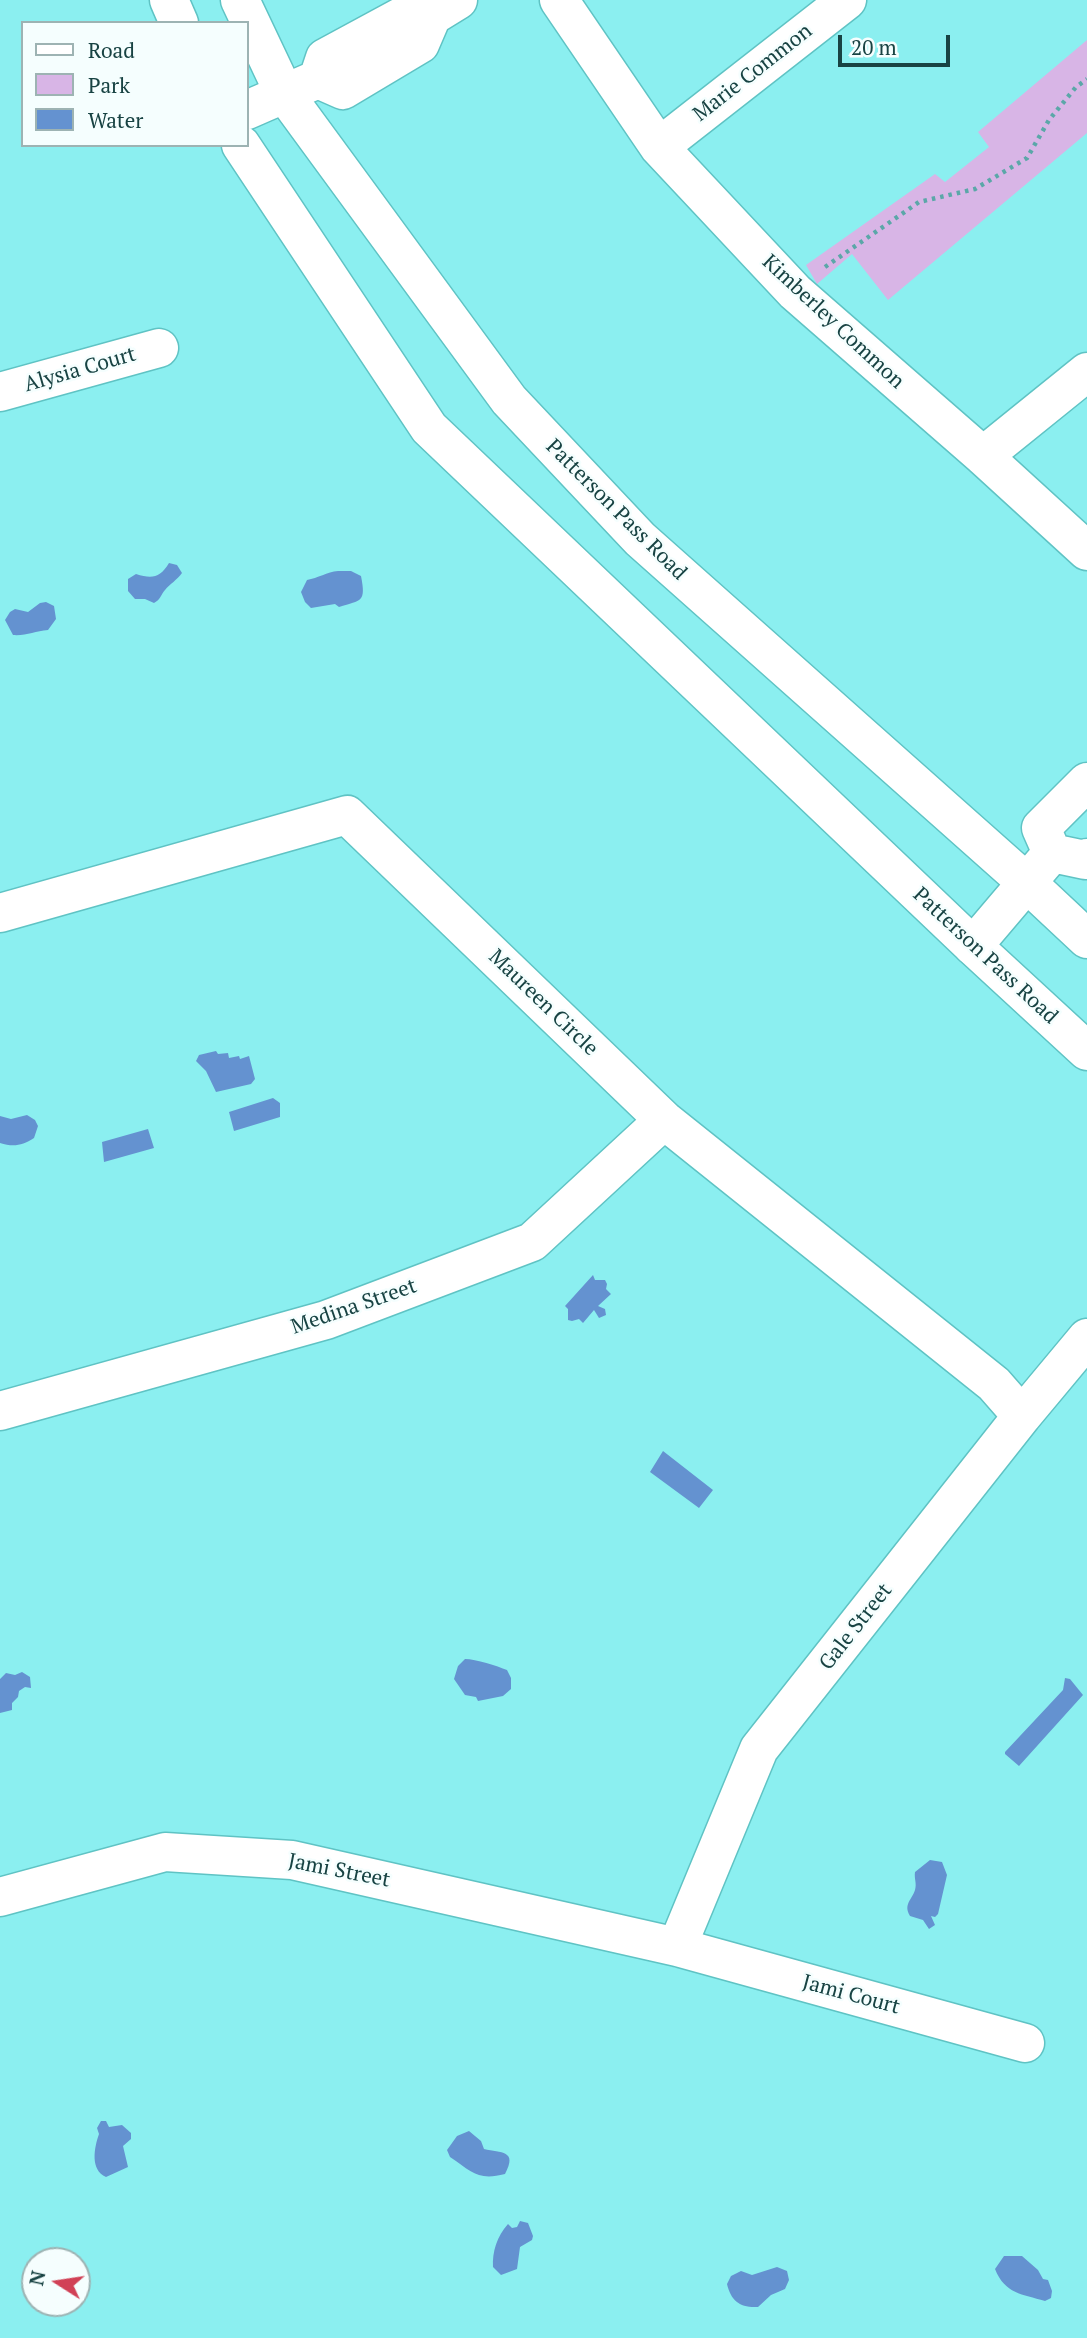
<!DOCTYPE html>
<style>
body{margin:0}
#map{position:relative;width:1087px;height:2338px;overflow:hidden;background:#8beff0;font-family:"PT Serif",serif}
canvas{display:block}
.legend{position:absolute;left:21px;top:21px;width:228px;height:126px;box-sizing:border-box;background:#f5fefe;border:2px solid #9db3b3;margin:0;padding:9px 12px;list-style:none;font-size:21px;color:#184343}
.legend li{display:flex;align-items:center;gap:14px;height:35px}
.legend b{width:35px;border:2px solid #9db3b3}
.north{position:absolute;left:21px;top:2247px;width:70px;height:70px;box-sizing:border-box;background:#f5fefe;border:2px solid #9db3b3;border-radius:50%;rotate:282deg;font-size:19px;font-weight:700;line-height:28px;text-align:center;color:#184343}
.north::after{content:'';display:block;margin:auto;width:24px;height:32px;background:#d14156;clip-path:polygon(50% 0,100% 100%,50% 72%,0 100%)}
.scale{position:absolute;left:838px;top:35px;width:112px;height:32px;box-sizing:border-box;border:4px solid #184343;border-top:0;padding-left:9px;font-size:21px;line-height:24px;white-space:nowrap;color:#184343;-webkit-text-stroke:5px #f5fefe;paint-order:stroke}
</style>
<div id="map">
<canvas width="1087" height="2338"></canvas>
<ul class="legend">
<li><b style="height:9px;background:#fff"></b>Road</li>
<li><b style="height:19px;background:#d8b5e6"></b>Park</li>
<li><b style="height:19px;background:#6492d0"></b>Water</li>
</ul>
<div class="north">N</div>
<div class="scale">20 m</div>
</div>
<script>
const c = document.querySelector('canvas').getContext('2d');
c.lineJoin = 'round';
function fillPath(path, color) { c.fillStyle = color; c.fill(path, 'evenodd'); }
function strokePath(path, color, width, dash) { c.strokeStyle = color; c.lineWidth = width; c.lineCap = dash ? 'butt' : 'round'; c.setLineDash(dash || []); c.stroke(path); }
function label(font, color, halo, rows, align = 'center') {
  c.font = font + ' "PT Serif",serif'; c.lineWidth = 5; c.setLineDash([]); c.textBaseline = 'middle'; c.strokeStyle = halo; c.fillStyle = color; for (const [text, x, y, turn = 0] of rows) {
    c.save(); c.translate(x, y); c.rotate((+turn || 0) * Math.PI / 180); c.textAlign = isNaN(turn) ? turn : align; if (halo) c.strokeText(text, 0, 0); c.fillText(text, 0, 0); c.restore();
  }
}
fillPath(new Path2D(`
 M1087,40V133L888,300L852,254L817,284L806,265L935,174L945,182L989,147L978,132Z`), '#d8b5e6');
fillPath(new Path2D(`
 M169,563L177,565L182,573C177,580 170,584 165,590C160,596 161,599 154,603L145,599H135L128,591V579L136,574C152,579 160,578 169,563Z
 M338,571H351L361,576C366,602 362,600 339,607L335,604L311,608L305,602L301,592L307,580C318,578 327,572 338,571Z
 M46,602L54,606L56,619L48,630C35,631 26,636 13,635L5,620L10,612L15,609L28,612L40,603Z
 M216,1051L218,1054L228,1053L229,1058L239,1056L240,1059L249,1056L255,1079L251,1084L216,1092L206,1071L196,1061L199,1055Z
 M273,1098L280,1103V1117L234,1131L229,1112Z
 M27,1115L35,1120L38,1126L34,1138C22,1146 13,1147 0,1143V1116L11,1119Z
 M148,1129L154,1148L104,1162L102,1142Z
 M593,1275L595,1280H605L607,1284L606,1289L611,1294L598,1306L605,1309L606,1315L599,1318L594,1310L583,1323L579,1319L572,1321L568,1320V1309L565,1306Z
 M663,1451L713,1490L699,1508L650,1472Z
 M465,1659C476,1659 497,1666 507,1670L511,1678V1689L503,1696L478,1701L476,1697L465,1695L454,1679L458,1666Z
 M22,1672L30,1677L31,1688L25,1687L19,1691L18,1697L12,1703V1710L0,1713V1679L6,1673L15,1675Z
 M1065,1678L1070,1679L1083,1695L1019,1766L1005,1754V1752L1063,1690Z
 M930,1860L942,1862L947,1875L938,1914L935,1917L931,1916L935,1925L929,1929L923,1920L910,1916C903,1904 912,1900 915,1890C917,1883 914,1879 915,1872Z
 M101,2121H106L109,2127L122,2125L131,2133V2139L123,2146L128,2167L106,2177C90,2170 94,2148 99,2134L97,2128Z
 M469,2131L481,2141L484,2149C501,2153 518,2150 505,2174C478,2181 472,2172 450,2157L447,2150L457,2136Z
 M520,2221L528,2223L533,2236L532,2240L520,2247L517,2269L501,2275L493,2267C492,2252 497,2236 508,2224L512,2228L517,2227Z
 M1004,2256H1022L1038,2270L1043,2279L1048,2280L1052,2291L1051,2298L1045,2301C1022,2294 1005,2294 995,2269Z
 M777,2267L787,2271L789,2280L785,2289L771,2295L758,2307C740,2308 731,2301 727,2284L731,2276L741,2271L752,2275Z`), '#6492d0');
const minor = new Path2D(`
 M559,0L659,147L795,292L983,456L1087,551
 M318,79L325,58L410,12L432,16
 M247,110L318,79L343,90L420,44L432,16L458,0
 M659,147L847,0
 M0,392L159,348
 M983,456L1087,372
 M1052,853L1041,828L1087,782
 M1052,853L1085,860L1087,858
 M0,913L347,815L664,1120L994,1384L1022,1416
 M973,946L1052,853
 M0,1411L326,1320L532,1242L664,1120
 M0,1897L165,1852L292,1860L677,1947L1025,2043
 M677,1947L759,1749L1022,1416L1087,1338`);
const secondary = new Path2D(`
 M169,0L179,23
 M240,0L284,93L509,400L640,539L1026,882L1087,939
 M241,145L429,428L973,946L1087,1051`);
strokePath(minor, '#5fc3c4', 41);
strokePath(secondary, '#5fc3c4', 41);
strokePath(new Path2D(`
 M825,267L919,202L975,189L1027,158L1049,120L1076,87L1087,79`), '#5ba7a8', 4.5, [3.5, 5]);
strokePath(minor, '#fff', 38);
strokePath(secondary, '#fff', 38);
label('21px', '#184343', '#f5fefe', [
 ["Marie Common",753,73,-38],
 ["Kimberley Common",833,322,43],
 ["Alysia Court",80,370,-16],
 ["Patterson Pass Road",616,510,45],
 ["Patterson Pass Road",985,956,43],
 ["Maureen Circle",543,1003,44],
 ["Medina Street",354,1307,-19],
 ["Gale Street",856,1627,-52],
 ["Jami Street",339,1871,11],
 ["Jami Court",851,1995,15]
]);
</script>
